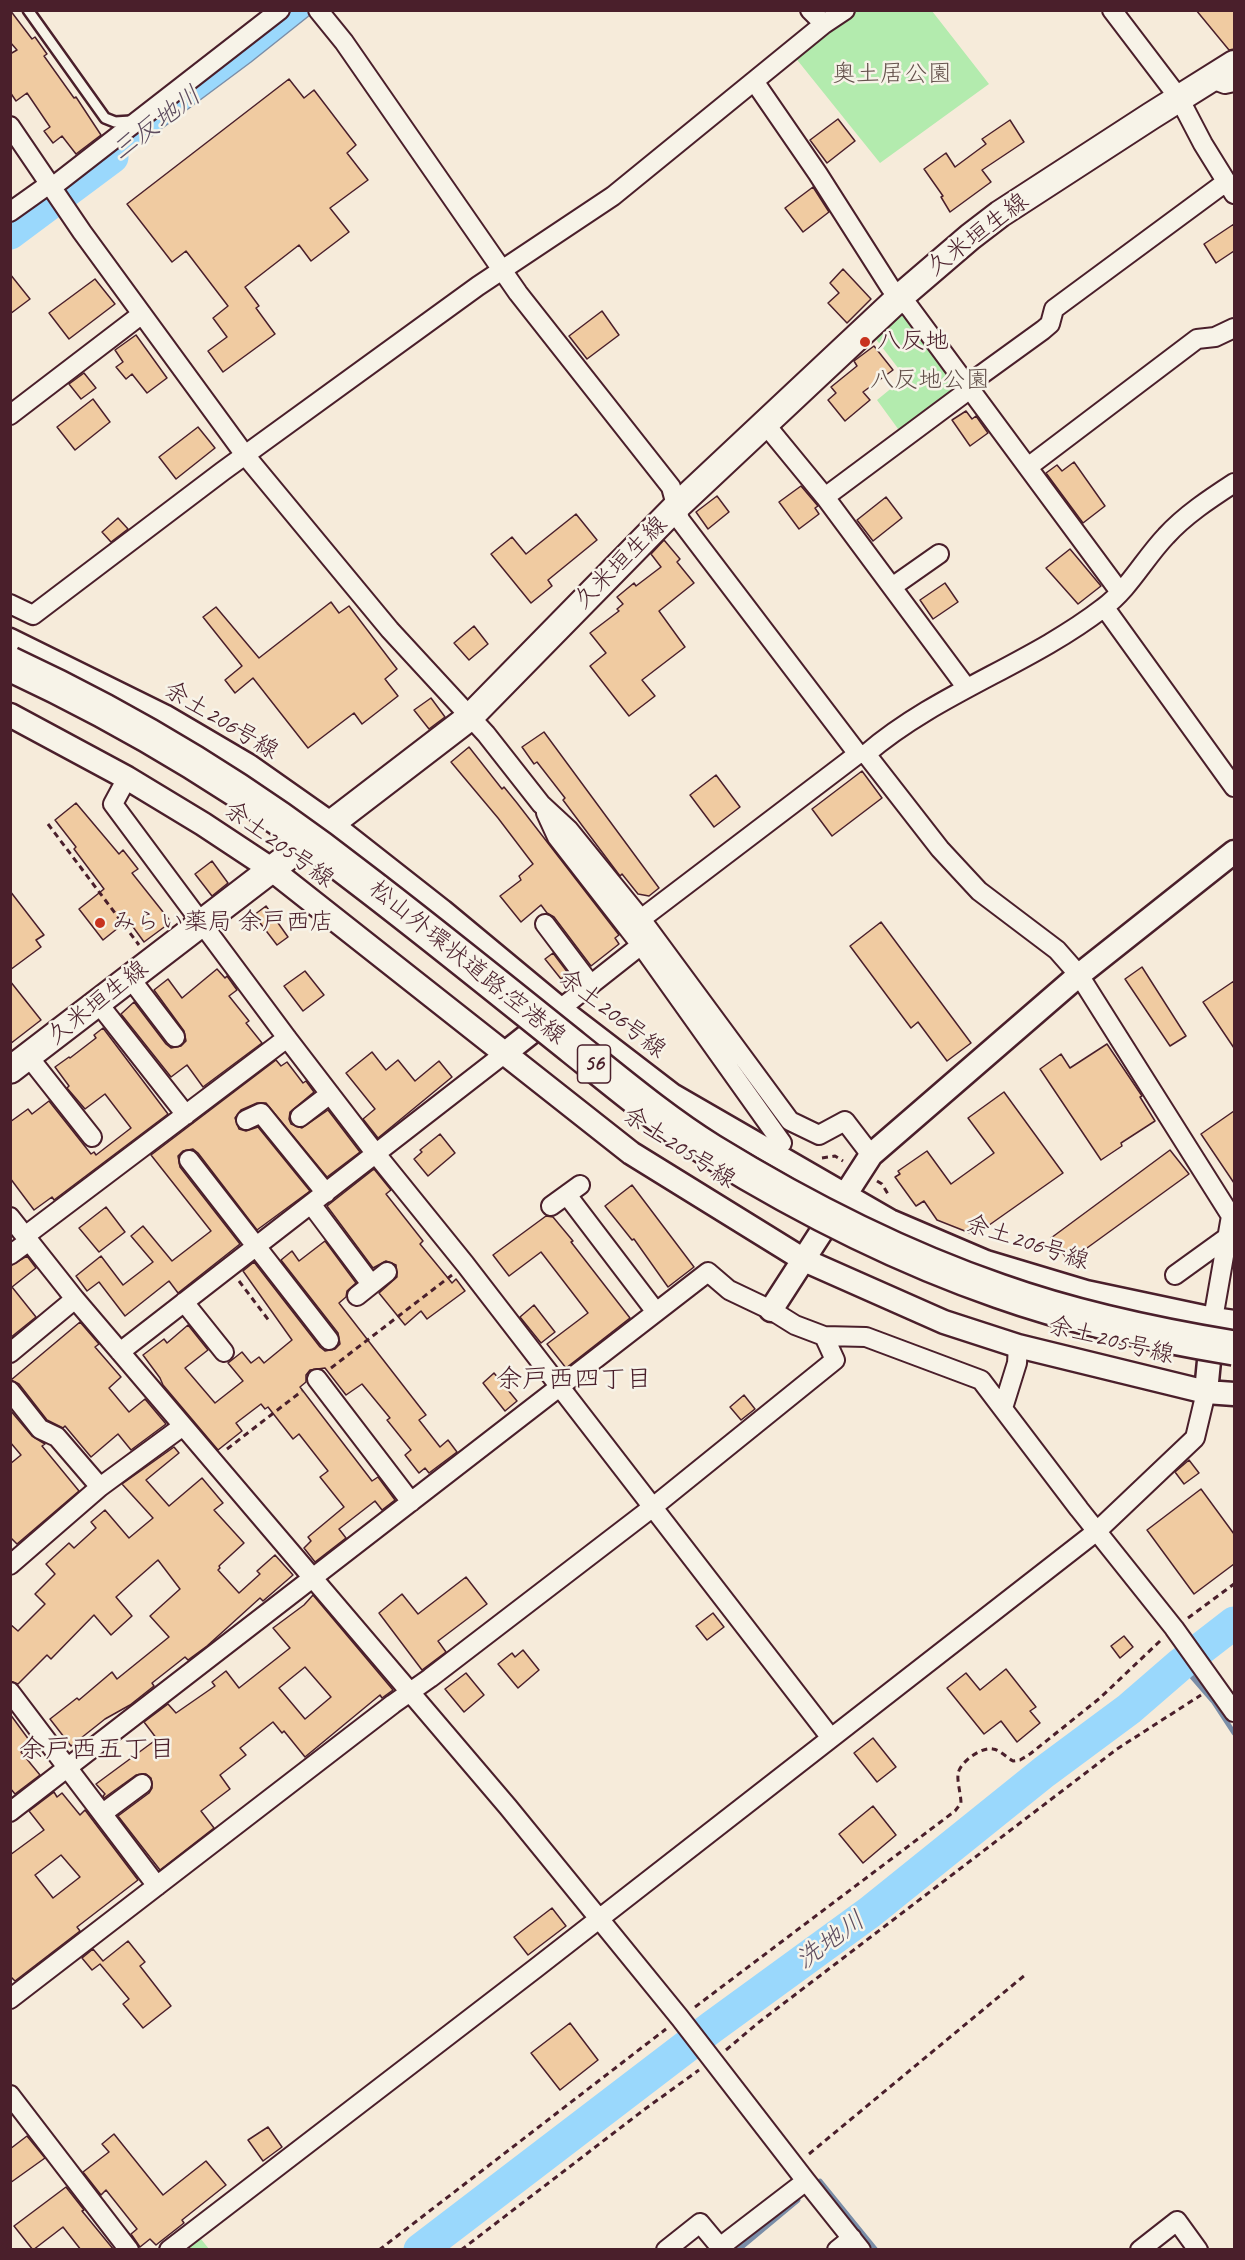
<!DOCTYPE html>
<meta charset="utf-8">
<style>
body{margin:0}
#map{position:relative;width:1245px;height:2260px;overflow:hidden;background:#f6ebda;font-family:Caveat,sans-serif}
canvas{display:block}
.frame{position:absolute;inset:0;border:12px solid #4a1f2b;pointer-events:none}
</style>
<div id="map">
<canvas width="1245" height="2260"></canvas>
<div class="frame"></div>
</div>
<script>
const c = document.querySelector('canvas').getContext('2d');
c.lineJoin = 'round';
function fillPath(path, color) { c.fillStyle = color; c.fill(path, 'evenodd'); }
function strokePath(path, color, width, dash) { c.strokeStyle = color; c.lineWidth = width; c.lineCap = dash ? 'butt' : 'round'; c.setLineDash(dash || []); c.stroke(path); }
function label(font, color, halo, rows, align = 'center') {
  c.font = font + ' Caveat,"Klee One",sans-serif'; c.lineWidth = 5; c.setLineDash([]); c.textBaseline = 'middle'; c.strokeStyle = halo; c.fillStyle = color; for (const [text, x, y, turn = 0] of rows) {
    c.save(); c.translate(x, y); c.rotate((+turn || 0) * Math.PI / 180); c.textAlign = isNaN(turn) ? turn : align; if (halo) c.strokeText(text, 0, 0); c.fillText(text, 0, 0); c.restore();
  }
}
fillPath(new Path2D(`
 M853,11H932L989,84L880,163L794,56Z
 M906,309L962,384L901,433L877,400L905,377L872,334Z
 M197,2234L209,2249L177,2250Z`), '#b3ebae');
const water = new Path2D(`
 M291,11H315L251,62L86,185H78L72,177L241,52Z`);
fillPath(water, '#9ad8fc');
strokePath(water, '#7a8ea8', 1.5);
strokePath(new Path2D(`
 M1181,1664L1213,1701L1234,1733
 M818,2182L820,2181L876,2250
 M738,2250L798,2200`), '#7a8ea8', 5);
strokePath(new Path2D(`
 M10,233L112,157
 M420,2250L712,2027L870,1912L1044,1772L1129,1709L1181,1664L1234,1623`), '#9ad8fc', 33);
const building = new Path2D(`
 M10,10L32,39L35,37L47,54L44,56L74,98L76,97L101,135L76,154L62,136L53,143L44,131L50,127L27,93L16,101L10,92V54L17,50L10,42Z
 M1196,10H1234V49L1229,50Z
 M289,79L304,98L314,90L356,145L347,153L368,180L330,208L349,232L311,261L299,245L245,287L259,306L256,308L275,334L223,372L208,351L227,337L213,318L228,306L186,251L172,262L127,204Z
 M838,119L855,141L827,163L810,140Z
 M1010,120L1024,142L982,170L991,182L950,212L941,197L943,196L924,169L946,153L955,167L986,144L982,139Z
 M813,187L829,212L803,232L785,208Z
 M1234,224V251L1216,263L1204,244Z
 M843,269L871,299L847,323L828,303L839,293L830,283Z
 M10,274L30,299L10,314Z
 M95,279L115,304L69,339L49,313Z
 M602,311L619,335L587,359L569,336Z
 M136,335L167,378L147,393L132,374L126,379L116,367L123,362L115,350Z
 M874,346L893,370L863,392L870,400L845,421L828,400L836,393L831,387L857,366L854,361Z
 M84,373L96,388L81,399L69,384Z
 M93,399L110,422L75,450L57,427Z
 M966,411L972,419L976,416L988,433L970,446L952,420Z
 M198,427L215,448L176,479L159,457Z
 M1074,462L1105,506L1083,523L1046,473L1057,465L1062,471Z
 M801,486L818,506L815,508L819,514L799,529L779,502Z
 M717,496L729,512L708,529L696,512Z
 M886,497L902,518L873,541L857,520Z
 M576,514L597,540L548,580L552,586L531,603L491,554L512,537L526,554Z
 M118,518L128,529L111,542L102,532Z
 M664,540L680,559L677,562L694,583L659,611L685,647L642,680L655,696L629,716L590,666L606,653L590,633L619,611L617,609L623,604L617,597L634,583L636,586L661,567L651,554Z
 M1070,549L1101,586L1078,604L1046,568Z
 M945,583L958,602L933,619L920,600Z
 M331,602L339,613L349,606L397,669L385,679L398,696L362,724L354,713L308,748L253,678L235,693L225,680L242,666L203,617L216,607L259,658Z
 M474,626L488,644L469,660L454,643Z
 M431,698L445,717L429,729L414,710Z
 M544,732L659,888L649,896L638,894L622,874L620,876L563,800L565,798L537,762L534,764L522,747Z
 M469,747L502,789L504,787L517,803L619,935L615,938L619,944L591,966L554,917L547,913L541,905L521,922L500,896L521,880L519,876L533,864L498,818L451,762Z
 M862,771L882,798L832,836L812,809Z
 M716,775L740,807L714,827L690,795Z
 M76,803L119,854L123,850L138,869L132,873L171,922L144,942L128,920L103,940L79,909L104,889L74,849L76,847L55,820Z
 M212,861L228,883L212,896L195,874Z
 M10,891L44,935L36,940L41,947L10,970Z
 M266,906L288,937L277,945L254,915Z
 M881,922L971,1043L947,1061L918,1022L911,1028L850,946Z
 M553,953L568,973L561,979L545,959Z
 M1142,967L1186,1036L1170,1046L1125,979Z
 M217,969L225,978L227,976L237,990L229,996L249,1021L246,1023L262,1043L203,1087L187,1065L171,1077L121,1014L134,1002L166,1044L171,1048L181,1046L186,1041L184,1031L154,990L168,979L182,998Z
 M305,971L324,995L303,1011L284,986Z
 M10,981L41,1020L10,1044Z
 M1234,981V1048L1203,1002Z
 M103,1028L168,1114L54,1200L52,1197L34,1210L10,1178V1122L28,1109L32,1114L49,1101L91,1154L94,1152L96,1155L131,1128L105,1094L85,1109L67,1088L69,1086L55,1067L69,1057L70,1058L96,1038L94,1035Z
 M1107,1044L1142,1096L1140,1097L1155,1121L1121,1143L1122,1146L1101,1160L1040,1069L1061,1054L1070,1068Z
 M372,1052L386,1070L398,1060L415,1081L439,1061L452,1077L378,1138L363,1119L375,1109L346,1073Z
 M276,1060L281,1066L287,1062L303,1083L306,1081L314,1092L290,1112L289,1119L291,1124L302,1128L328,1110L360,1152L327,1177L266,1103H257L241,1110L235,1118L239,1129L246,1131L258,1127L310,1191L257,1230L198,1153L193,1149L183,1151L178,1156L180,1167L240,1244L178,1293L169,1281L125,1316L99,1282L87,1291L76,1276L101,1256L123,1285L153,1262L131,1236L143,1226L172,1261L211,1231L151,1155Z
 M1004,1092L1063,1173L975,1235L937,1220L924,1201L916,1206L895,1177L900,1174L898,1171L927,1151L951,1184L994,1153L968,1118Z
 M1234,1111V1183L1201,1134Z
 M440,1134L455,1153L428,1176L414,1159L422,1152L420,1150Z
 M1170,1150L1189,1174L1069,1261L1051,1238Z
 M374,1169L391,1190L386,1194L423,1241L420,1244L452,1283L456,1279L465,1291L427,1319L421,1311L405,1325L379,1293L397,1277L396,1265L386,1261L373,1268L327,1206Z
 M632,1185L694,1267L668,1287L634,1239L632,1240L605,1206Z
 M106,1207L125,1232L99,1252L79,1228Z
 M546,1216L553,1217L573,1241L571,1242L630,1318L566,1368L547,1344L588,1313L541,1252L509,1276L493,1255Z
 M325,1241L356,1283L347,1291L346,1297L339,1303L426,1415L419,1420L440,1447L448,1440L457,1452L429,1473L425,1468L419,1473L405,1455L411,1450L387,1420L390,1418L362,1384L346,1395L325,1368L310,1370L306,1375V1382L300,1387L372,1481L378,1477L395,1500L382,1510L375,1501L339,1529L346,1538L315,1562L304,1548L311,1541L308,1537L344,1507L320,1477L328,1471L299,1434L293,1439L268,1407L265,1409L261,1404L236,1423L242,1431L218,1450L163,1385L160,1378L143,1355L164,1339L167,1343L188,1325L208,1350L185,1368L215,1403L243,1381L228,1363L242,1352L251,1363L259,1357L264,1363L292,1340L243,1271L254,1262L320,1347L325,1351L335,1349L340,1344L338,1333L281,1260L292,1251L299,1261Z
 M27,1256L36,1268L12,1287L36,1317L10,1338V1266Z
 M534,1305L555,1332L541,1343L520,1317Z
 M80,1322L99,1344L95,1347L121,1377L109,1388L129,1412L145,1399L166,1424L131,1450L118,1434L91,1457L65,1426L63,1428L47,1420L19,1384L11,1380Z
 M494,1373L517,1401L505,1411L483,1383Z
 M744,1395L755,1409L741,1420L730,1407Z
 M10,1410L32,1436L45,1444L42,1446L79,1491L17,1544L10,1537V1464L21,1455L10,1442Z
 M174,1447L179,1453L146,1480L169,1506L202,1478L223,1503L214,1510L244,1543L219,1566L220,1568L218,1570L239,1593L260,1574L257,1571L275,1555L293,1575L263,1601L260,1598L207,1646L188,1660L185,1657L152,1683L154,1686L130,1705L105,1719L71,1746L50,1719L77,1698L79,1700L112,1672L117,1679L169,1637L150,1616L180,1589L158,1560L116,1597L132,1616L111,1635L94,1615L51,1659L47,1655L18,1684L10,1681V1624L18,1631L45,1604L35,1594L55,1574L46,1564L69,1543L74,1548L96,1528L91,1522L105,1510L129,1538L153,1518L122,1484Z
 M1189,1460L1199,1473L1184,1484L1175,1472Z
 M1201,1489L1234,1534V1564L1194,1594L1147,1530Z
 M466,1577L487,1604L438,1641L446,1652L422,1670L379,1613L402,1594L418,1614Z
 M313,1595L393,1690L382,1698L380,1695L305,1757L284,1731L282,1733L273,1722L240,1748L246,1755L220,1775L230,1789L201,1811L214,1828L160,1870L118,1816L149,1793L152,1788L151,1778L146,1774L136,1775L104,1798L103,1796L105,1794L96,1784L157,1739L144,1722L168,1704L176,1713L215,1686L212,1682L226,1671L239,1688L290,1648L273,1628L304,1605ZM305,1667L331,1697L305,1719L279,1688Z
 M713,1613L724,1627L707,1640L696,1626Z
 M1124,1636L1133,1647L1120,1658L1111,1646Z
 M523,1650L539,1670L518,1688L498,1664L512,1653L515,1657Z
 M1006,1669L1036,1707L1030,1711L1040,1723L1017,1742L1001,1721L984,1734L947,1688L966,1673L980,1690Z
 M466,1673L484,1695L464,1712L445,1689Z
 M10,1714L32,1744L21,1752L40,1775L15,1794L10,1788Z
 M873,1738L896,1767L877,1782L854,1753Z
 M54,1792L57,1797L62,1793L80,1815L85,1810L138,1880L77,1927L80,1931L15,1981L10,1976V1855L44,1830L29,1811ZM61,1855L80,1877L53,1898L35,1875Z
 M873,1806L896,1835L863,1863L839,1834Z
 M552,1908L566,1926L528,1955L514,1937Z
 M128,1941L145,1962L140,1966L171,2006L143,2028L123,2004L129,1999L100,1964L92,1970L82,1958L93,1949L103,1961Z
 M570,2023L598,2060L560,2090L531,2053Z
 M268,2127L282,2147L263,2161L248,2140Z
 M114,2134L163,2195L206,2161L226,2185L182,2220L184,2223L156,2245L150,2239L140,2247L131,2234L137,2229L106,2190L101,2195L83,2172L109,2152L102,2144Z
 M27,2136L45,2158L10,2183V2149Z
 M66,2187L84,2210L82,2211L114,2250H81L63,2227L33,2250L14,2226Z`);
fillPath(building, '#f0cba1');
strokePath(building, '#4a1f2b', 1.5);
const service = new Path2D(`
 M28,10L105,118L115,122L131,121`);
const minor = new Path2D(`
 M318,10L344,42L518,293L671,487L680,520L858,754H866L940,849L979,891L1057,950L1079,975L1231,1216L1213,1319
 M810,10L824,24L845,10
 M1112,10L1179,98L1203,144L1234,194
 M1212,79L1225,84L1234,82
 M754,81L818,174L890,287L910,308L1120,592
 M10,126L82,232L245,455L390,630L486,734L541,804L568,829L641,919L790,1121L819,1135L845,1121L871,1155
 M51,188L280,10
 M10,212L48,185
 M10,415L142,314
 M765,424L825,497L966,687
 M1028,467L1197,339L1215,337L1234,328
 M825,497L962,395L967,385L1043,330L1050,324L1054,309L1226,182
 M892,587L939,554
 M10,604L33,615L223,471L478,286L613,196L824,24
 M1105,608L1234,787
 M866,754C937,693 1029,665 1103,608C1129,589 1144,559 1166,536C1185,515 1211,498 1234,483
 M127,778L113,804L287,1038L376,1154L465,1264L831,1738
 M546,813L557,837L641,945L782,1143
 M641,919L858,754
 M545,924L591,985
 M130,978L175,1037
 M98,1003L186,1115
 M560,1009L650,938
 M28,1056L92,1137
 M300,1117L330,1094
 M246,1120L261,1113L326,1193
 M189,1160L329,1340
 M567,1195L656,1312
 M311,1204L371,1284
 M551,1206L580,1185
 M10,1217L75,1299L508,1807L680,2018L806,2181L861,2250
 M25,1236L287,1038
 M10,1255L29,1241
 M1175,1275L1229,1236
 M357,1296L387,1272
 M184,1302L224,1352
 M120,1352L504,1054
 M10,1353L75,1299
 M317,1379L411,1502
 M10,1391L40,1429L57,1437L100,1487
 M1003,1408L1017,1363L1018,1346
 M10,1565L100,1487L183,1426
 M10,1692L157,1886
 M10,1812L708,1272L729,1290L771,1310L795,1325L824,1336L866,1337L981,1380L1079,1509L1174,1628L1234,1712
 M103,1813L142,1784
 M10,1999L393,1704L430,1678L653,1507L835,1360L824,1336
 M10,2095L129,2250
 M169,2250L536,1968L1097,1531L1195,1438L1206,1392
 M666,2250L700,2223L720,2247L806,2181
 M837,2250L852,2238
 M1140,2250L1177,2221L1198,2250`);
const tertiary = new Path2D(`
 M10,640L164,716L249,766L330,823L442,911L560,1009L672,1095L890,1221L986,1262L1086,1292L1213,1319L1234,1322
 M10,715L127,778L203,824L271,869L631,1153L804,1260L944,1322L1018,1346L1206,1392L1234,1394
 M504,1054L552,1016
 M771,1310L871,1155L1079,975L1234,852
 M1206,1392L1212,1330`);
const secondary = new Path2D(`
 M10,1070L470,717L675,508L900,297L970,237L1000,214L1151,116L1234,64`);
strokePath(service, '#4a1f2b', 14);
strokePath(minor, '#4a1f2b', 22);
strokePath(tertiary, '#4a1f2b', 27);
strokePath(secondary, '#4a1f2b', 30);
strokePath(new Path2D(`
 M48,824L139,945
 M822,1158L835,1156L843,1161
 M877,1181L882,1184L888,1194
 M239,1281L270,1322
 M331,1368L452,1275
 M227,1449L302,1391
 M1188,1618L1234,1584
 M695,2007L955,1811L961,1803C961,1795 957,1781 958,1775C958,1763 982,1746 993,1749C1000,1750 1006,1757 1013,1761L1020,1760L1030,1754L1100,1698L1160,1641
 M726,2050L758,2023L1117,1749L1201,1695
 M809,2154L1025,1975
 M379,2250L666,2029
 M461,2250L645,2109L699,2070`), '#4a1f2b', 3, [6, 4.5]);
strokePath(service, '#f7f3e8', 9);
strokePath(minor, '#f7f3e8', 18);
strokePath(tertiary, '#f7f3e8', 22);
strokePath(secondary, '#f7f3e8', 26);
const motorwayBridge = new Path2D(`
 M10,664C135,722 254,795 362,880C434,935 504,992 574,1048C619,1084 663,1121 711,1151C802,1207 898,1256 999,1291C1075,1318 1155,1335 1234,1348`);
strokePath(motorwayBridge, '#4a1f2b', 38, []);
strokePath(motorwayBridge, '#f7f3e8', 33);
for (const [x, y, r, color] of [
 [865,342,6,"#c8321e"],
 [100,923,6,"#c8321e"]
]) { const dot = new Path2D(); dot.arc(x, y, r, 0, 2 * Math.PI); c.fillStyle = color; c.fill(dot); strokePath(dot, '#f7f3e8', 2); }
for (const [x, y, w] of [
 [594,1064,33]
]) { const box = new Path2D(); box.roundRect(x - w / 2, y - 19, w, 38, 4.5); c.fillStyle = '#f7f3e8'; c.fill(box); strokePath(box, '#4a1f2b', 1.5); }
label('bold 22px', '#4a1f2b', null, [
 ["56",594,1064]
]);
label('24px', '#64524c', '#f7f3e8', [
 ["奥土居公園",892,75],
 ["八反地公園",930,381]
]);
label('24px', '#4a1f2b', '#f7f3e8', [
 ["久米垣生線",978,235,-37],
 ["久米垣生線",621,563,-45],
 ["余土206号線",221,721,31],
 ["余土205号線",279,845,36],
 ["松山外環状道路;空港線",467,963,39],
 ["久米垣生線",98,1003,-38],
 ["余土206号線",612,1014,38],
 ["余土205号線",679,1148,33],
 ["余土206号線",1027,1243,18],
 ["余土205号線",1111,1341,14]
]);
label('24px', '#4a1f2b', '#f7f3e8', [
 ["八反地",877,342],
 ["みらい薬局 余戸西店",112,923]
], 'left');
label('italic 26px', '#5e4d5f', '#f7f3e8', [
 ["三反地川",157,124,-37],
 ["洗地川",831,1941,-36]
]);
label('26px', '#4a1f2b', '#f7f3e8', [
 ["余戸西四丁目",574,1380],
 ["余戸西五丁目",97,1750]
]);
</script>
